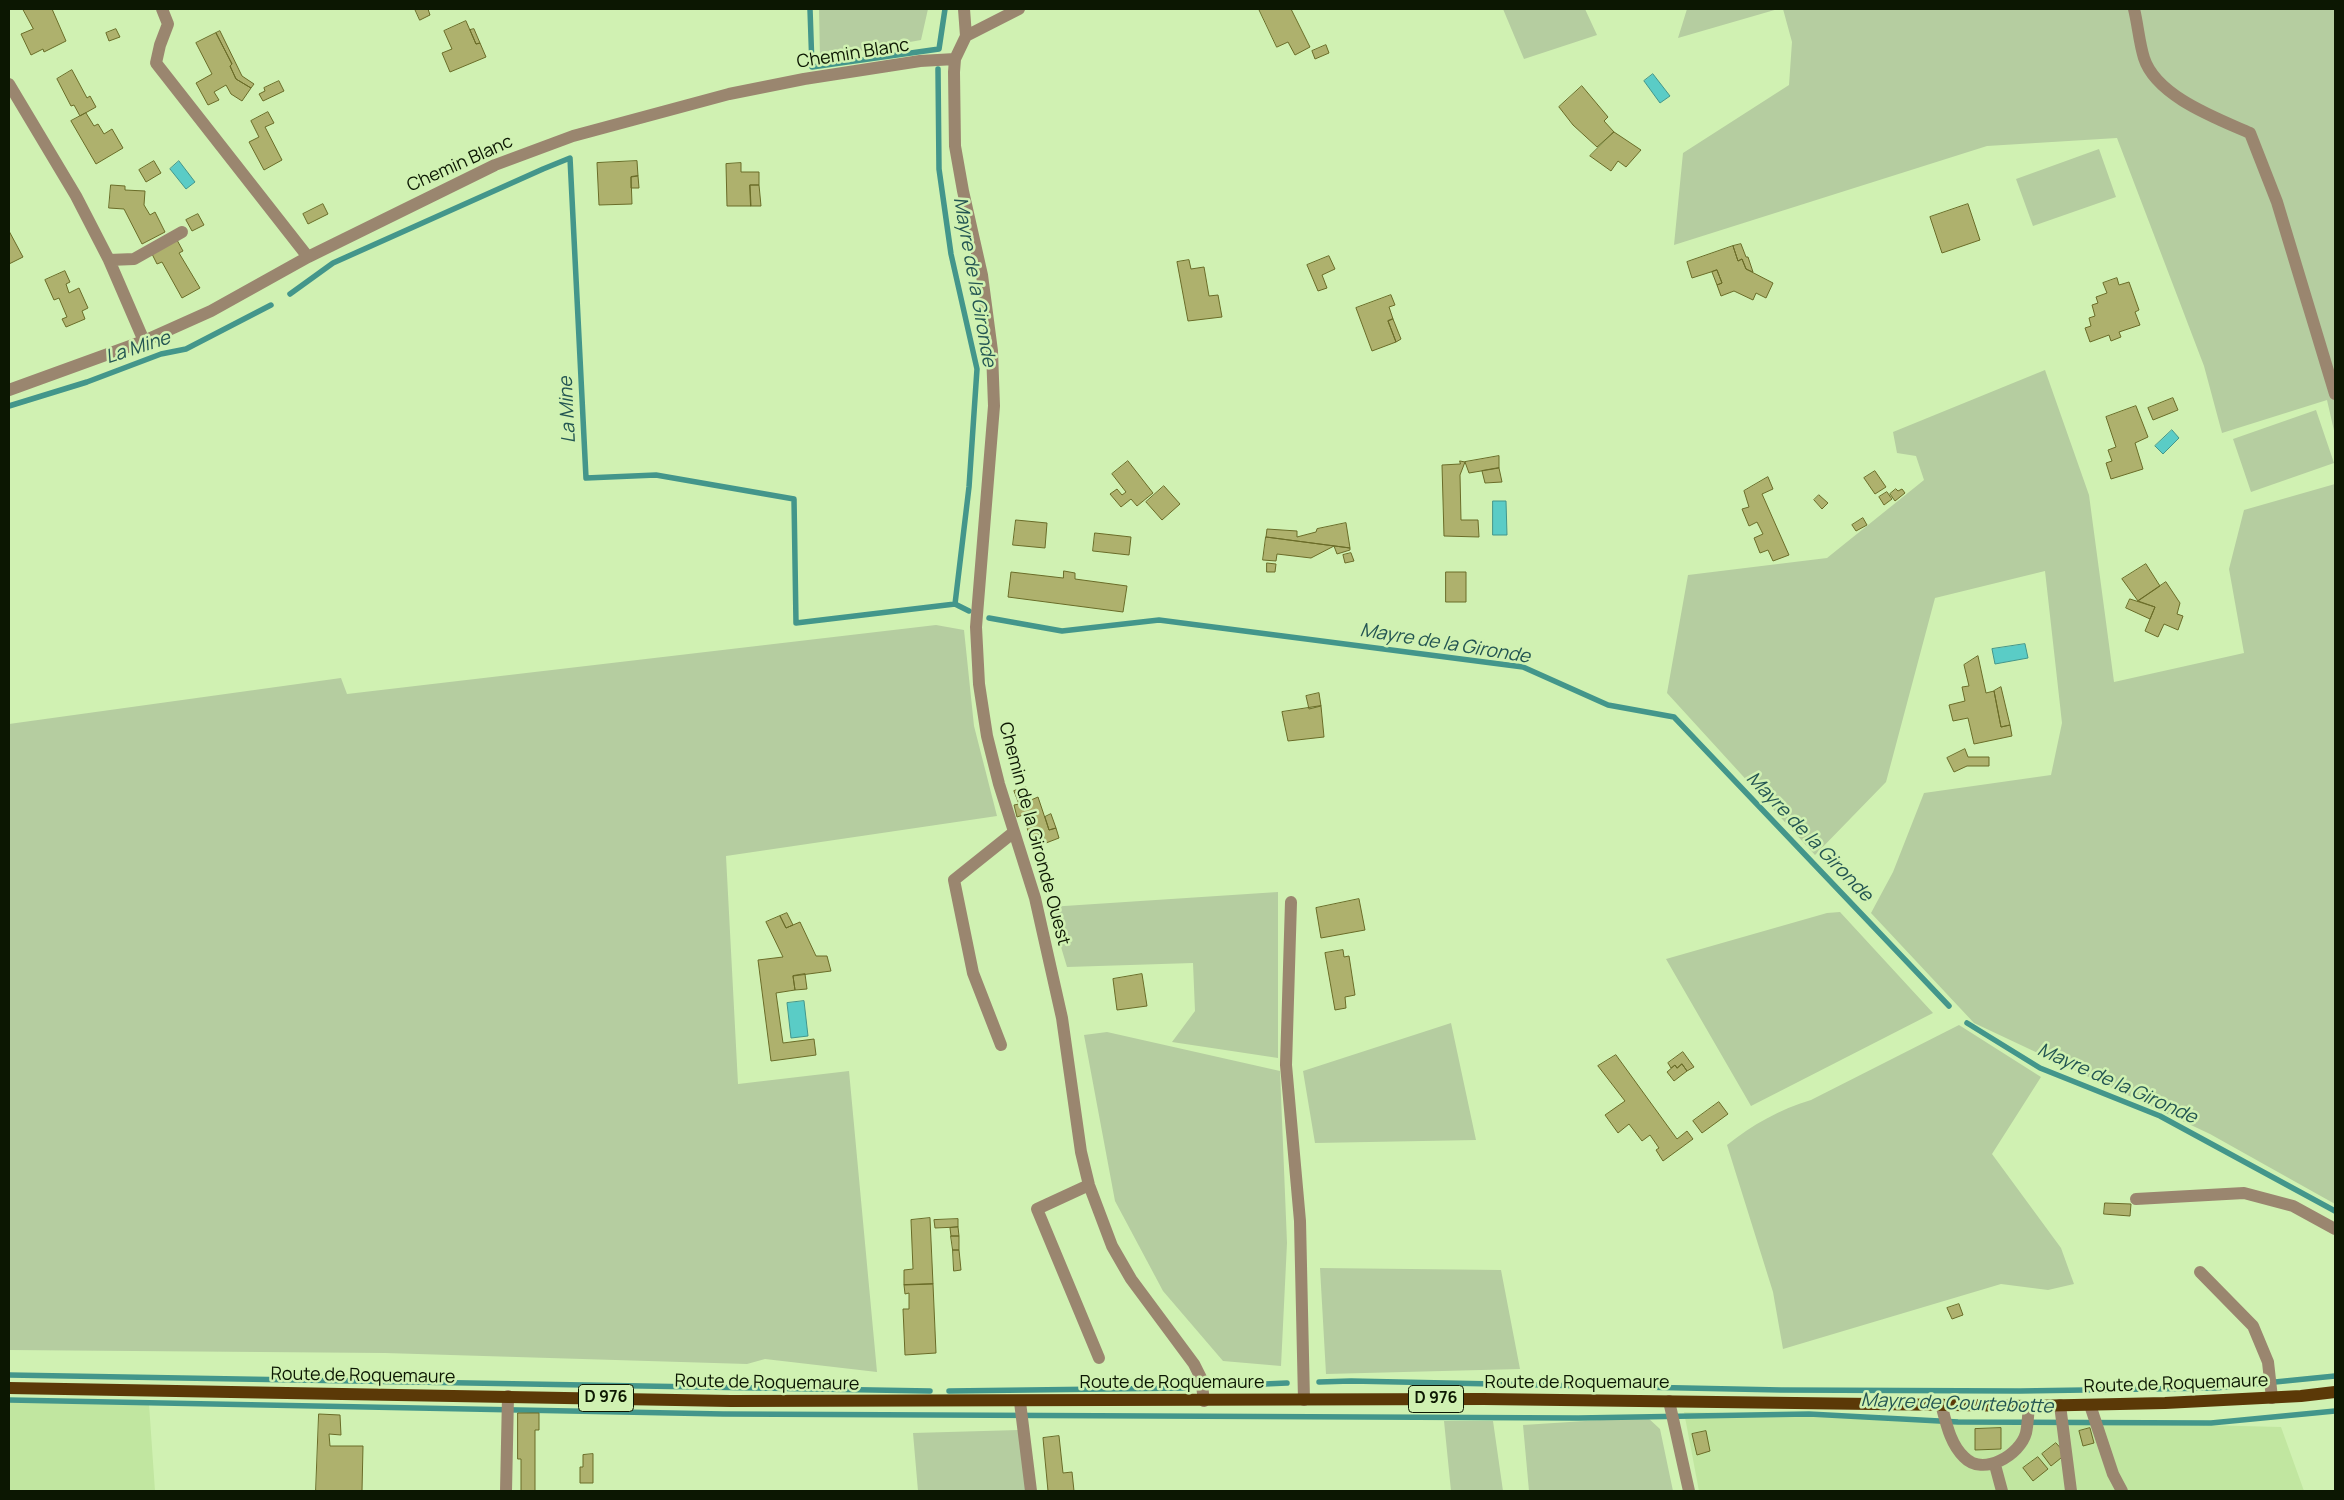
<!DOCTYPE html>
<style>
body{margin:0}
#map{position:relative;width:2344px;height:1500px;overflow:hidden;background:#d0f1b2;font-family:Manrope,sans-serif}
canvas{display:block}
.frame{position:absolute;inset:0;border:10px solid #0c1702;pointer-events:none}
</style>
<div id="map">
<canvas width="2344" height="1500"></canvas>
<div class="frame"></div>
</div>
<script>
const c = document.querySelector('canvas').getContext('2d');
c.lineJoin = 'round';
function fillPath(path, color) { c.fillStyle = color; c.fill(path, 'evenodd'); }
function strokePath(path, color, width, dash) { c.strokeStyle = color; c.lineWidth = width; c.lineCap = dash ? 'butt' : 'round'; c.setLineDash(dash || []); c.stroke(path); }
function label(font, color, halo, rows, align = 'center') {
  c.font = font + ' Manrope,sans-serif'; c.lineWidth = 5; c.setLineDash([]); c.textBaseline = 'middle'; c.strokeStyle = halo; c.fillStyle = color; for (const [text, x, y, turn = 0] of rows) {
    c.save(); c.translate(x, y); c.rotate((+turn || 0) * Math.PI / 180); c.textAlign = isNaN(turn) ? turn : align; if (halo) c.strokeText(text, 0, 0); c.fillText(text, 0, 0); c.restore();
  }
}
fillPath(new Path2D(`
 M9,1402L149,1404L155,1491H9Z
 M1684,1412L2281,1427L2304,1491H1699Z`), '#c1e6a0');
fillPath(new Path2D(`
 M819,9H928L921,40L820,58Z
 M1503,9H1585L1597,35L1524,59Z
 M1687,9H1778L1678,38Z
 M1783,9H2335V435L2327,400L2222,433L2204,366L2117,138L1987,146L1674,245L1683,153L1789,85L1792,42Z
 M2099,149L2116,197L2033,226L2016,179Z
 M2045,370L2089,495L2114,682L2244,653L2229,569L2244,510L2335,484V1204L2210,1134L1974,1023L1871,913L1893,872L1924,793L2051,775L2062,723L2045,571L1935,598L1886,782L1815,855L1667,693L1688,575L1827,558L1924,480L1916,456L1897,453L1893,432Z
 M2316,410L2334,463L2251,492L2233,439Z
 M936,625L964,630L974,726L997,816L726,856L738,1084L849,1071L877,1372L765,1359L747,1364L385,1353L9,1350V724L341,678L347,694Z
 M1278,892V1058L1172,1042L1195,1011L1193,963L1067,967L1049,907Z
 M1840,912L1933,1013L1751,1106L1666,959L1827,913Z
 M1451,1023L1476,1140L1315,1143L1303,1071Z
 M1959,1025L2041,1077L1992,1154L2061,1248L2074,1284L2048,1290L2001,1284L1783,1349L1773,1292L1727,1145C1752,1125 1780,1109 1811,1100Z
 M1107,1032L1280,1071L1287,1243L1281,1366L1223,1361L1163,1291L1115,1201L1084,1035Z
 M1320,1268L1501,1270L1520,1369L1326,1374Z
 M1647,1417L1660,1429L1673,1491H1529L1523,1425Z
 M1444,1421H1493L1503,1491H1451Z
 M1019,1430L1026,1491H918L913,1433Z`), '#b5cda0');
const water = new Path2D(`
 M1653,74L1670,96L1660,103L1644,81Z
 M179,161L195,182L186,189L170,169Z
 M2172,430L2179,438L2163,454L2155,446Z
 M1493,501H1506L1507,535H1493Z
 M2025,644L2028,658L1995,664L1992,649Z
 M804,1001L808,1036L791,1038L787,1003Z`);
fillPath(water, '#5accc6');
strokePath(water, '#43968b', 1);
strokePath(new Path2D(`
 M810,9L812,67L939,49L945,9
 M938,69L939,169L951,254L977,369L969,487L955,604
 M290,294L333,263L543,169L570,158L586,478L656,475L794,499L796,623L955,604
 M9,406L87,382L161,354L186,349L271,305
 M955,604L969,611
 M989,618L1062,631L1159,620L1523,667L1608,705L1674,717L1949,1006
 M1967,1023L2040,1068L2160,1116L2335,1211
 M9,1375L930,1391
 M1319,1382L1351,1381L1781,1390L2020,1391L2215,1388L2335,1376
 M1219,1386L1287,1383
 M949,1391L1185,1388
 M9,1400L723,1414L1578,1418L1809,1414L1958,1422L2211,1423L2335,1411`), '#43968b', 5.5);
const building = new Path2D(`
 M23,9H52L66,41L44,52L43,49L31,55L21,34L33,29Z
 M415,9H428L430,15L420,20Z
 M1259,9H1291L1310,47L1295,55L1288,42L1277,47Z
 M466,21L476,44L480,43L486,57L450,72L442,53L452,49L444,31Z
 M116,29L120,37L109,41L106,33Z
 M474,29L480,43L476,44L470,30Z
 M220,31L242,76L254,84L251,88L236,79L230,66L232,64L216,33Z
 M216,33L232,64L230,66L236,79L251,88L242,101L231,94L226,85L214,92L219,100L208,105L196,83L212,74L196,43Z
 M1326,45L1329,53L1315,59L1312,51Z
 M72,70L87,98L90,96L96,107L80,116L74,105L71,106L57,79Z
 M279,81L284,91L263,101L259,94L265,91L264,88Z
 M1582,86L1608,117L1604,121L1614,132L1597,147L1573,125L1559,107Z
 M268,112L274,123L265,127L282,160L264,170L249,142L259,137L251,121Z
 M86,113L94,126L98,124L104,134L112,129L123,148L96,164L71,121Z
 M1614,132L1641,150L1626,167L1618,161L1611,171L1590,156Z
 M154,161L161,173L146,182L139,170Z
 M637,161L638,176L631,177L632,204L599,205L597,163Z
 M741,163V172H759V185H750L751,206H727L726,164Z
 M638,176L639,188H631V177Z
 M111,185L125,186V190L145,191L144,205L150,215L155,212L165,232L142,244L124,209L109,208Z
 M750,185H759L761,206H751Z
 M323,204L328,214L308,224L303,214Z
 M1968,204L1980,240L1942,253L1930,217Z
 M198,214L204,225L192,231L186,220Z
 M9,231L23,257L9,264Z
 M177,240L183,251L179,253L200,288L182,298L162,262L157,264L152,254Z
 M1741,244L1746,257H1748L1753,272L1746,269L1742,259L1738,261L1733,246Z
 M1733,246L1738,261L1742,259L1746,269L1773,283L1766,298L1756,293L1753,300L1734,291L1721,296L1717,285L1722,283L1717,270L1692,278L1687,262Z
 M1329,256L1335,269L1322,275L1327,288L1318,291L1307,265Z
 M1189,260L1191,269L1204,267L1209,296L1218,295L1222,317L1188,321L1177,262Z
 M1717,270L1722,283L1717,285L1712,272Z
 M65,271L70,282L66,284L69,293L79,288L88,308L82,311L85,319L66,327L62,319L67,317L59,298L54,300L45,280Z
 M2117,278L2119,285L2129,282L2139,310L2135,312L2140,325L2119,332L2121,337L2111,341L2109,335L2090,342L2085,328L2091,326L2089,318L2095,316L2092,305L2098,303L2096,297L2107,293L2103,283Z
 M1391,295L1395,305L1389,307L1393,319L1388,321L1396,342L1372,351L1356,308Z
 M1393,319L1401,339L1396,342L1388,321Z
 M2173,398L2178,410L2153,420L2148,408Z
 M2136,406L2148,437L2135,443L2143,469L2111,479L2106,463L2112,461L2108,450L2116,447L2106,417Z
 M1499,456V468L1469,473L1465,462Z
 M1128,461L1153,493L1137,506L1131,499L1121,507L1110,494L1117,489L1122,495L1126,492L1112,474Z
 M1460,461L1465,462L1460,475L1461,520H1478L1479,537L1444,536L1442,465L1460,464Z
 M1499,468L1502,482L1485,483L1482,471Z
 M1875,471L1886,487L1875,494L1864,478Z
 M1768,477L1773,489L1762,494L1789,555L1773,561L1768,550L1760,553L1754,538L1763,534L1757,522L1749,526L1742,509L1749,507L1744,491Z
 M1164,486L1180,504L1162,520L1146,502Z
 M1896,489L1898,491L1902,489L1905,493L1895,501L1890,494Z
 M1887,492L1892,499L1884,505L1879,497Z
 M1819,495L1828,503L1822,509L1814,500Z
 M1863,518L1867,525L1856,531L1852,525Z
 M1016,520L1047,523L1045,548L1013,545Z
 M1346,523L1350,548L1266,537L1267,529L1297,531V537L1316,532L1317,529Z
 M1095,533L1131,537L1129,555L1093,551Z
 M1266,537L1350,548V550L1337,554L1334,546L1311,558L1277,554L1276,561L1263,560Z
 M1351,553L1354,561L1345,563L1343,555Z
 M1267,563L1276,564L1275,572H1267Z
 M2146,564L2160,586L2138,601L2122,579Z
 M1064,571L1075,573V579L1127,586L1123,612L1008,597L1011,572L1063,578Z
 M1446,572H1466V602H1446Z
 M2166,582L2180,603L2177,614L2183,616L2178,630L2164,624L2158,637L2145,631L2155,607L2138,601Z
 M2130,599L2155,607L2150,619L2126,608Z
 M1978,656L1986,693L1994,691L2001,727L2010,725L2012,736L1974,744L1968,718L1953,721L1949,705L1965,701L1962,687L1969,686L1964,665Z
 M2001,687L2010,725L2001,727L1994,691Z
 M1319,693L1321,706L1309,709L1306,696Z
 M1321,706L1324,737L1288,741L1282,712Z
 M1965,749L1968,757H1989V766H1967L1954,772L1947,758Z
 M1026,787L1031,800L1038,797L1049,830L1056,828L1059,838L1046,843L1043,833L1030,837L1023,815L1017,817L1014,805L1019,804L1014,791Z
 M1051,814L1056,828L1049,830L1045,817Z
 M1359,899L1365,930L1321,938L1316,908Z
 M787,913L793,925L786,928L780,916Z
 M780,916L786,928L800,922L816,956H827L831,971L793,976L795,990L776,993L783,1043L814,1039L816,1055L771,1061L758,960L783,957L766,922Z
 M1343,950L1344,957L1349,956L1355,995L1345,997L1346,1008L1335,1010L1325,953Z
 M805,974L807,989L795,990L793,976Z
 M1142,974L1147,1006L1117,1010L1113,979Z
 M1683,1052L1694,1067L1687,1071L1682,1064L1677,1068L1675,1065L1671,1068L1668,1063Z
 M1616,1055L1677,1139L1687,1131L1693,1139L1663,1161L1656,1150L1659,1148L1650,1135L1642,1141L1629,1124L1618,1133L1605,1115L1625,1101L1598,1066Z
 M1682,1064L1687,1071L1674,1081L1667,1072L1675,1065L1677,1068Z
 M1719,1102L1728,1114L1702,1133L1693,1121Z
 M2105,1203L2131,1204L2130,1216L2104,1214Z
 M930,1218L933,1284L904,1285V1270L913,1269L911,1220Z
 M958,1219V1227L935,1228L934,1220Z
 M958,1227L959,1236H951L950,1228Z
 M951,1236H959V1250H953Z
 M953,1250H959L961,1270L954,1271Z
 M933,1284L936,1353L905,1355L903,1309H909V1293L905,1294L904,1285Z
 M1959,1304L1963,1315L1952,1319L1947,1308Z
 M518,1413H539V1430H535V1491H521V1459H518Z
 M319,1414L340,1415L341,1435L329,1434L330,1446H363L362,1491H316Z
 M2001,1428V1449L1975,1450V1429Z
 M2090,1428L2094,1443L2083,1446L2079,1431Z
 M1706,1431L1710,1451L1697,1455L1692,1434Z
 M1059,1436L1063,1473L1072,1472L1074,1491H1048L1043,1438Z
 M2056,1443L2066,1454L2051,1466L2042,1454Z
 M593,1454V1483H580V1467H583V1455Z
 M2038,1457L2048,1469L2033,1481L2023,1468Z`);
fillPath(building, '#aeb16d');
strokePath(building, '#6a6c28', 1);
strokePath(new Path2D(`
 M162,9L168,24L160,45L156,63L308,257
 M964,9L966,36L955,59L954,72L955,146L963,191L982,275L992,351L994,406L976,627L979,684L987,736L999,784L1035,898L1062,1018L1081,1152L1089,1185L1112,1246L1131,1279L1194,1364L1201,1378L1204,1401
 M2134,9C2138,25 2139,42 2144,58C2156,96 2216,118 2250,133L2277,202L2335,394
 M966,36L1019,9
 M9,84L76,196L109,260L144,341
 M109,260L134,259L182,232
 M9,390L144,341L211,311L308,257L495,165L573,136L729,94L804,79L920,61L955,59
 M1291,902L1286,1065L1300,1221L1304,1400
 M1001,1045L973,973L954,880L1014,832
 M1089,1185L1037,1209L1099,1358
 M2136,1199L2244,1193L2293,1206L2335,1229
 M2200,1272L2253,1326L2268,1362L2272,1398
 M1669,1401L1689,1491
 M1020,1402L1031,1491
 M1941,1404C1946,1422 1950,1444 1964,1457C1983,1477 2020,1455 2026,1433C2028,1424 2028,1414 2029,1406
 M2060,1405L2071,1491
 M2090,1405L2113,1474L2122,1491
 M1995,1465L2002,1491
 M506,1491L508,1396`), '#9a866f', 12);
strokePath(new Path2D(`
 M9,1388L731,1401L1483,1399L2029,1406L2165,1403L2301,1396L2335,1392`), '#5b3907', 12);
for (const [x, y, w] of [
 [606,1398,55],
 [1436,1399,55]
]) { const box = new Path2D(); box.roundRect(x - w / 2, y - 13.5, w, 27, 4); c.fillStyle = '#d0f1b2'; c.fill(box); strokePath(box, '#0c1702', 1); }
label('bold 16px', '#0c1702', null, [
 ["D 976",606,1398],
 ["D 976",1436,1399]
]);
label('18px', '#0c1702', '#d0f1b2', [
 ["Chemin Blanc",853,54,-9],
 ["Chemin Blanc",460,164,-24],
 ["Chemin de la Gironde Ouest",1034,834,75],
 ["Route de Roquemaure",363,1376,1],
 ["Route de Roquemaure",767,1383,1],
 ["Route de Roquemaure",1172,1383],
 ["Route de Roquemaure",1577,1383],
 ["Route de Roquemaure",2176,1384,-2]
]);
label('italic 19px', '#235552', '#d0f1b2', [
 ["Mayre de la Gironde",974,282,80],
 ["La Mine",138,348,-18],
 ["La Mine",568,410,-93],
 ["Mayre de la Gironde",1445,644,9],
 ["Mayre de la Gironde",1809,837,46],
 ["Mayre de la Gironde",2117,1084,24],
 ["Mayre de Courtebotte",1957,1404,2]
]);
</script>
